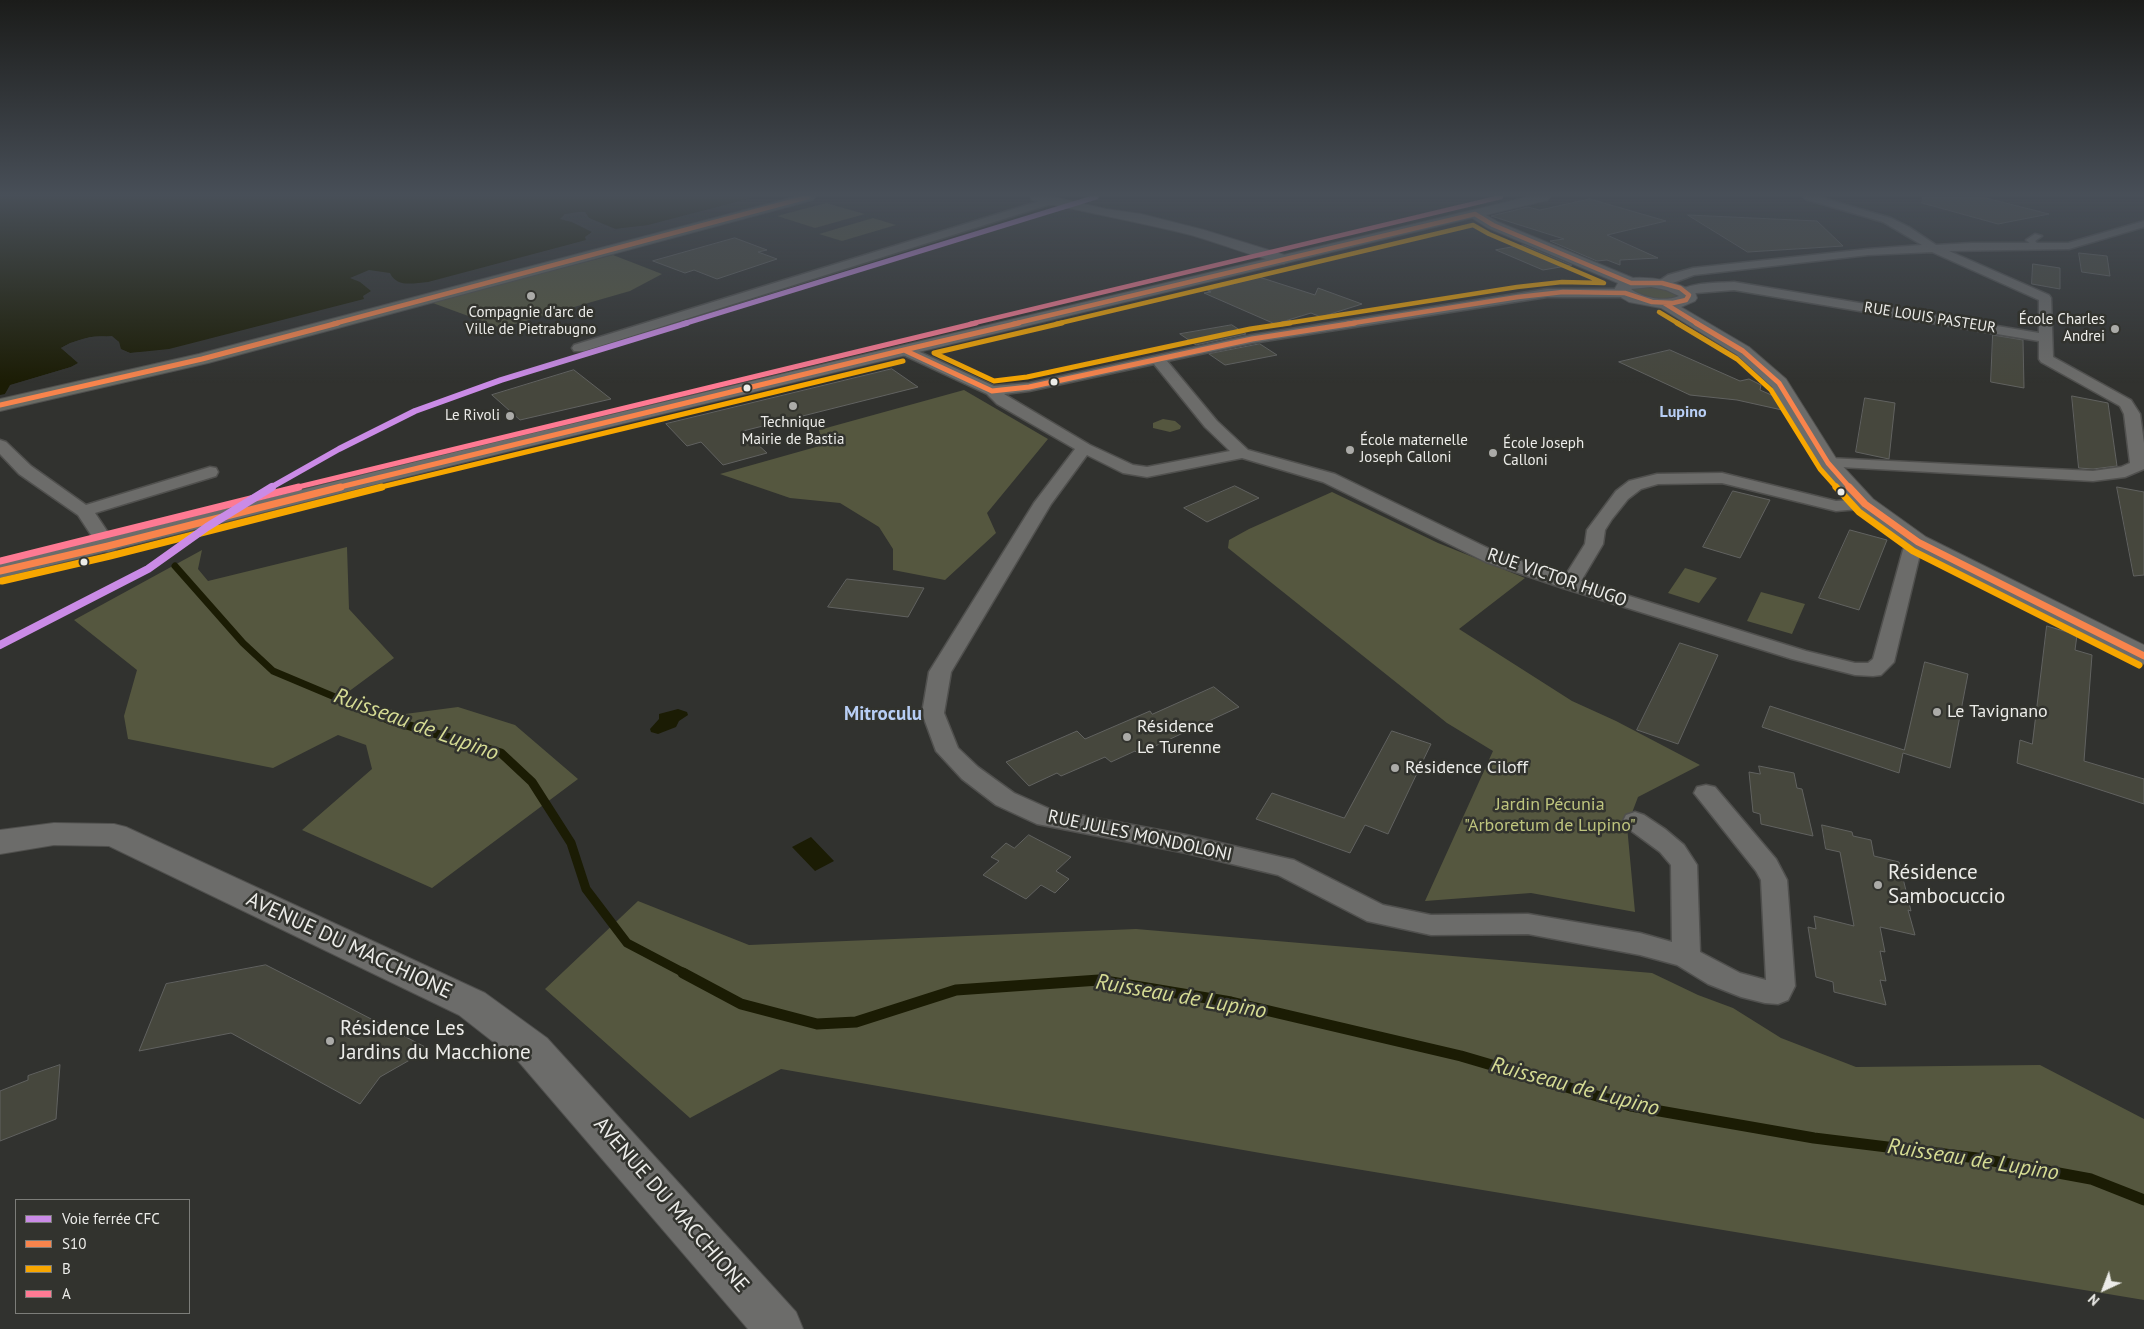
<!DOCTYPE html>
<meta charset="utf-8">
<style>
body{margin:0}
#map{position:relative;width:2144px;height:1329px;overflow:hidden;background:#31322f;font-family:"PT Sans",sans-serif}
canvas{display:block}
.legend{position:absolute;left:15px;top:1199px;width:175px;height:115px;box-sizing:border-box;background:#32332e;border:1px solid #7c7d79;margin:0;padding:6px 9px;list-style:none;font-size:15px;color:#ecece9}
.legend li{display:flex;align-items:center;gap:10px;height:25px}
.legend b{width:25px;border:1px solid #7c7d79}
.north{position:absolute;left:2079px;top:1264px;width:50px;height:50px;-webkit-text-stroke:4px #32332e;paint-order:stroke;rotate:223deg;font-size:14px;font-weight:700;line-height:20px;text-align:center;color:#ecece9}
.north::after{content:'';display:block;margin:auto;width:18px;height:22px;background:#ecece9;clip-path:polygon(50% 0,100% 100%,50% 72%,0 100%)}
</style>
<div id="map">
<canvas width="2144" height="1329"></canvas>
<ul class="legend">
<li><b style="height:6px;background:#ca8be6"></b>Voie ferrée CFC</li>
<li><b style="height:6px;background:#f8844c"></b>S10</li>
<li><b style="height:6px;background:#f7a600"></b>B</li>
<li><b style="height:6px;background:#fe7a93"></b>A</li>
</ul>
<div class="north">N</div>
</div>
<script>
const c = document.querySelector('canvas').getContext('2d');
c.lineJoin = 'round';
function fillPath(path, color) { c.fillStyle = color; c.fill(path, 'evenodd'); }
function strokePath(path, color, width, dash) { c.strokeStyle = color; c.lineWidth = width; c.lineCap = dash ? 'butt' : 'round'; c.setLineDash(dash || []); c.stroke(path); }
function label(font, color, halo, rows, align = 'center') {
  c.font = font + ' "PT Sans",sans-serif'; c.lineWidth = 5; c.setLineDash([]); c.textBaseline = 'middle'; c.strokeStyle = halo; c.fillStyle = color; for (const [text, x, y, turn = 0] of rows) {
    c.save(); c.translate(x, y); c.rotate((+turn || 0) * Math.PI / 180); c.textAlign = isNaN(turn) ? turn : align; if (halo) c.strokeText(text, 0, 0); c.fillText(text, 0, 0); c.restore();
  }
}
fillPath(new Path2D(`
 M826,203L865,214L815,228L777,216Z
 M873,218L896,225L842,241L819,234Z
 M613,255L662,274L630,291L501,328L430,302Z
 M1656,286L1677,294V296C1666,303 1642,299 1633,290L1635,288Z
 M964,390L1048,439L987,513L996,533L945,580L893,570V549L879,527L840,503L790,498L720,474L823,445L819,430Z
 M1163,419L1175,421L1181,426L1180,429L1170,432L1153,428V423Z
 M1332,492L1438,543L1525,578L1459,629L1572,701L1616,721L1700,765L1638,797L1627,826L1635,912L1531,893L1425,901L1493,751L1447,723L1228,548L1229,540L1249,529Z
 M347,547L349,609L394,658L344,695L405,714L458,707L515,725L578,779L432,888L302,830L372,769L366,745L338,735L273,768L128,739L124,716L137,670L74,620L202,550L198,569L208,581Z
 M1685,568L1717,578L1699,603L1668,593Z
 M1761,592L1805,604L1792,634L1747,621Z
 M638,901L749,945L1136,929L1652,973L1698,995L1733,1008L1781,1038L1856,1067L2040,1065L2144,1119V1300L1266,1154L781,1069L690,1118L545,989Z`), '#55573f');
fillPath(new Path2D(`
 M0,197H754L648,225L614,229L589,218L585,212L565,214L561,219L572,222L592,232L585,237L586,240L428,282C413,283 397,288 390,273L369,270L350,278L360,282L371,291L363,296L364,299L169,349L130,353L120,349L119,342C103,330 77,339 61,348L79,363L71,367L11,385L5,394L0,395Z
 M678,709L687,712L688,715L679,721L676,727L658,734L651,732L650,729L659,719V714Z
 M811,837L834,861L815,871L792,847Z`), '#1b1c04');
fillPath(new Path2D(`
 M578,212H585L589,218L618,230L613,231L588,220L583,215L567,217L565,218L572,219L594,230V233L588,238V241L585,237L592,232L572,222L560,219L565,214Z
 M112,336L119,342L121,349L130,353L176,350L130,355L119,351L117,343L111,339H91L66,348L80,361V365L72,370L12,387L8,394H5L10,385L71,367L78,363L61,348L70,343L91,337Z`), '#31322f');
strokePath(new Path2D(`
 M175,566L243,643L273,671L342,700`), '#1b1c04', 7);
strokePath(new Path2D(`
 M339,699L393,721L501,753L532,782L571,843L586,889L627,943L686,974`), '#1b1c04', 9);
strokePath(new Path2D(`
 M683,973L741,1004L817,1024L856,1022L956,990L1099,980L1231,1002L1461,1056L1631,1106L1814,1138L1977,1158L2091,1179L2144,1200`), '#1b1c04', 11);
const building = new Path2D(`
 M1923,197L1986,198L2049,214L1998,224L1922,203Z
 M1590,199L1666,221L1607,235L1658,258L1620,260V265L1607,260L1597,261L1550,241L1564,239L1491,216L1528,207L1539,210Z
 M1688,215L1817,221L1843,246L1748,252Z
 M735,238L767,250L758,252L777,259L717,279L694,270L685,273L653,261Z
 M1524,245L1572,265L1543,270L1496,250Z
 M2079,253L2107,256L2110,276L2082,272Z
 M2033,264L2060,268V289L2032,284Z
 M1259,277L1315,295L1318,288L1362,304L1321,317L1311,313L1275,324L1204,293L1211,292L1208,291Z
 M1232,325L1246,334L1196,345L1180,334Z
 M1993,335L2023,340L2024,388L1991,382Z
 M1260,344L1277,355L1225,365L1209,354Z
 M1670,350L1740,381L1749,379L1761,385L1760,390L1776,397L1782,410L1737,400L1690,395L1619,362Z
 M892,369L918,387L743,431L767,453L723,465L701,442L687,446L666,424Z
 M574,370L611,399L520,420L492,395Z
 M2072,396L2108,403L2117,466L2093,469L2079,468Z
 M1865,398L1895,403L1889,459L1856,452Z
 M1235,486L1259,498L1207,522L1184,508Z
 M2117,487L2144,492V575L2134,576Z
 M1733,491L1770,500L1740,558L1703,547Z
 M1850,530L1887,540L1859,610L1819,598Z
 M847,579L924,588L908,617L828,607Z
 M2047,626L2077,635L2075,650L2092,655L2084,761L2144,779V804L2017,763L2020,740L2032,744Z
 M1680,643L1718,655L1678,744L1637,730Z
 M1925,662L1968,674L1950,768L1903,753L1899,773L1762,727L1770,706L1904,750Z
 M1214,687L1239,707L1138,754L1135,751L1111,762L1105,757L1061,776L1057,773L1029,786L1006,762L1077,731L1085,739L1150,711L1152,714Z
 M1392,731L1431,744L1388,834L1365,825L1350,853L1256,819L1272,793L1344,818Z
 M1759,766L1794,773L1797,788L1802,789L1813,836L1761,824L1760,814L1753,812L1749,772L1760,774Z
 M1822,825L1852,832L1853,836L1871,840L1874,856L1899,862L1911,911L1908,910L1915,935L1880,927L1885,952L1880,951L1886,981L1880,980L1886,1005L1834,992L1833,982L1816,977L1808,927L1816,929L1814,916L1854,926L1840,852L1826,849Z
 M1029,835L1071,857L1056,871L1069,879L1055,893L1041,885L1026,899L983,875L999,861L991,857L1006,843L1014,848Z
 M266,965L321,993L429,1049L380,1077L360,1104L231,1033L139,1051L166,984Z
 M60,1065L56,1119L0,1141V1091L28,1080V1076Z`);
fillPath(building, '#46473d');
strokePath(building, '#616260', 1);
const pedestrian = new Path2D(`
 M2035,234L2042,236L2035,241L2040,246L2036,249L2026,240Z`);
const minor = new Path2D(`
 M1804,197H1819L1891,218L1909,227L1936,245L1972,243H2068L2144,221V227L2069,249L1949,251L2049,295L2051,298L2053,357L2131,400L2140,414L2144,443V469L2125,477L2093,481L1822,466L1820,463L1822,460L1828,458L2093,471L2121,467L2130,463L2124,414L2120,406L2041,362L2039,359V341L1734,290L1696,293L1685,296L1679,292C1688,282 1720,283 1734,282L2039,333V300L1932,252L1868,255L1694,275L1662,287L1656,283L1668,275L1693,268L1868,249L1922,245L1883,222L1805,199Z
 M1056,199L1060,200L1061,202L1060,204L1048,205L584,351H574L572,348L574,345L1043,200Z
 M1547,289H1625L1631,293L1625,297H1547L1252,343L1167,361L1217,421L1248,450L1335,474L1500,554L1565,576L1585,544L1587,530L1616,491L1629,481L1657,474L1722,473L1836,501L1865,499L1871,500L1874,504L1871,508L1836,511L1722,483L1658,484L1641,489L1628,499L1612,519L1605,530L1603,544L1581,581L1806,651L1855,663H1868L1873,659L1903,550C1909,541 1913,535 1924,538L1927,542L1921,550L1894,662L1881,675L1873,676L1855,675L1792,659L1563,588L1486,562L1323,482L1242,458L1147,477L1123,473L1087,455L1051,504L951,672L944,713L958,748L978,767L1014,793L1052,810L1186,835L1285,858L1294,860L1383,905L1431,915L1528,914L1640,933L1672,942L1671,865L1660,852L1626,827L1623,821L1626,815L1635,812L1644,815L1665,829L1684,845L1697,865L1700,952L1740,973L1766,980L1761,880L1756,871L1694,793L1697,787L1706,785L1715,787L1776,859L1787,880L1795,986L1788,1000L1778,1004L1765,1003L1741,997L1708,984L1677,965L1640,955L1528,934L1431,935L1367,921L1278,875L1186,853L1037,824L996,805L962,779L936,751L922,713L929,672L1034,503L1075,449L997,404L987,394L899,353L897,350L899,347H909L994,386L1029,383L1252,335ZM1154,364L1205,427L1230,451L1147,467L1133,465L1090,445L1004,394L1029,391Z
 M0,440L6,442L31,466L86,505L210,467L216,468L218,472L216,476L95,513L117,546L115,550L108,552L101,550L78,515L19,474L0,454Z`);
const tertiary = new Path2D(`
 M1031,197H1053L1106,209L1141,214L1204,230L1288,256L1291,259L1288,262L1283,264C1252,256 1222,244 1191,235C1140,222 1088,213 1037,201L1032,200Z`);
const secondary = new Path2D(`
 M1528,197H1550L1548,200L1486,215L1498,222L1633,278C1656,277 1674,281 1695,292L1697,298L1695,301L1681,307L1749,347L1786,379L1837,460L1873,499L1926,537L2144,645V664L2134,662L1910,547L1857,509L1820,468L1772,387L1737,355L1661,308L1629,302L1622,298L1614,290L1618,283L1488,228L1472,218L522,448L0,578V564L521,436ZM1651,287L1666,290L1679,296C1665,302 1643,298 1631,289Z
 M54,823L114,824L126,827L485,993L547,1038L796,1312L803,1329H748L519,1062L459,1015L109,846L54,845L0,854V830Z`);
const primary = new Path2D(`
 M794,197H815L813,200L208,363L0,411V399L199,354Z`);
strokePath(pedestrian, '#50504e', 3);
strokePath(minor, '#50504e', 3);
strokePath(tertiary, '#50504e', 2);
strokePath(secondary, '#50504e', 2);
strokePath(primary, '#50504e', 2);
fillPath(pedestrian, '#6c6c6a');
fillPath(minor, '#6c6c6a');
fillPath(tertiary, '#6c6c6a');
fillPath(secondary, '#6c6c6a');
fillPath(primary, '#6a6b64');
strokePath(new Path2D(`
 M1664,303L1698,324
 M333,324L808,197
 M1013,324L1475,214L1493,225L1631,283H1662L1680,288L1689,295L1686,300L1673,303L1652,302L1625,293L1563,292L1518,297L1347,324`), '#f8844c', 4.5);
strokePath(new Path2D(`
 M1019,323L904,350L992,391L1029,387L1252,339L1355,323
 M1696,323L1743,351L1779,383L1828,463L1850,488
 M0,405L202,359L338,323
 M336,488L904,350`), '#f8844c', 5);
strokePath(new Path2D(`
 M1849,487L1865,504L1918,542L2144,656
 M0,571L108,546L341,487`), '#f8844c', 7);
strokePath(new Path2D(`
 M1659,312L1679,324
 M1056,324L1473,225L1489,234L1604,283L1562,282L1517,287L1282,324`), '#f7a600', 4.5);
strokePath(new Path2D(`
 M1062,323L934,353L994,381L1027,377L1250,329L1290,323
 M1677,323L1737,359L1771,390L1820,469L1837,488
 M377,488L903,361`), '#f7a600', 5);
strokePath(new Path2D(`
 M1836,487L1859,512L1913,551L2139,665
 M2,581L110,556L382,487`), '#f7a600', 7);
strokePath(new Path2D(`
 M970,324L1501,197`), '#fe7a93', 4.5);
strokePath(new Path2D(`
 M294,488L976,323`), '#fe7a93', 5);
strokePath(new Path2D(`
 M0,561L299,487`), '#fe7a93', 7);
strokePath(new Path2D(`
 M683,324L1096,197`), '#ca8be6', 5);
strokePath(new Path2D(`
 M270,488L339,449L415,411L501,380L687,323`), '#ca8be6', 6);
strokePath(new Path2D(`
 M0,645L148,569L207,527L272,487`), '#ca8be6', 8);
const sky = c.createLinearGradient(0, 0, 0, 383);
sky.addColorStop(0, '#1b1c1a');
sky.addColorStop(0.51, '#484f58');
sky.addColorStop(1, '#484f5800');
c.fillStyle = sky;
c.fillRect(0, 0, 2144, 383);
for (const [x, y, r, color] of [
 [531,296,5,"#ababa8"],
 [2115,329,5,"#ababa8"],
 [1054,382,4.5,"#ecece9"],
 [747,388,4.5,"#ecece9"],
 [793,406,5,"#ababa8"],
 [510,416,5,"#ababa8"],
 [1350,450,5,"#ababa8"],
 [1493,453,5,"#ababa8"],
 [1841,492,4.5,"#ecece9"],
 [84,562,4.5,"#ecece9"],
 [1937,712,5,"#ababa8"],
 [1127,737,5,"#ababa8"],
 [1395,768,5,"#ababa8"],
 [1878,885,5,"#ababa8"],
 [330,1041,5,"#ababa8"]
]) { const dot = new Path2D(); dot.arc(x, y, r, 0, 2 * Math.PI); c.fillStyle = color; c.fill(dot); strokePath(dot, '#32332e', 2); }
label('15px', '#ecece9', '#32332e', [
 ["Compagnie d'arc de",531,313],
 ["Ville de Pietrabugno",531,330],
 ["École Charles",2105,320,"right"],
 ["Andrei",2105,337,"right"],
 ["Le Rivoli",500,416,"right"],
 ["Technique",793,423],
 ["Mairie de Bastia",793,440],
 ["École maternelle",1360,441,"left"],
 ["Joseph Calloni",1360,458,"left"],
 ["École Joseph",1503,444,"left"],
 ["Calloni",1503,461,"left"]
]);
label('15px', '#ecece9', '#32332e', [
 ["RUE LOUIS PASTEUR",1930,318,9]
]);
label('bold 16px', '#b8cef5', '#32332e', [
 ["Lupino",1683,412]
]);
label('18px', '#ecece9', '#32332e', [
 ["RUE VICTOR HUGO",1557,578,19],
 ["RUE JULES MONDOLONI",1140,836,12]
]);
label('18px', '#ecece9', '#32332e', [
 ["Le Tavignano",1947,712],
 ["Résidence",1137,727],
 ["Le Turenne",1137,748],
 ["Résidence Ciloff",1405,768]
], 'left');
label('18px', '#bfc57e', '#32332e', [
 ["Jardin Pécunia",1550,805],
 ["\"Arboretum de Lupino\"",1550,826]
]);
label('bold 19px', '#b8cef5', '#32332e', [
 ["Mitroculu",883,715]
]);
label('21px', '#ecece9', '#32332e', [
 ["Résidence",1888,873],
 ["Sambocuccio",1888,897],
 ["Résidence Les",340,1029],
 ["Jardins du Macchione",340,1053]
], 'left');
label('21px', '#ecece9', '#32332e', [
 ["AVENUE DU MACCHIONE",349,946,25],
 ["AVENUE DU MACCHIONE",671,1205,49]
]);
label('italic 22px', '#d6dc94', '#32332e', [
 ["Ruisseau de Lupino",416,725,20],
 ["Ruisseau de Lupino",1181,997,10],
 ["Ruisseau de Lupino",1575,1087,15],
 ["Ruisseau de Lupino",1973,1160,9]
]);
</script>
